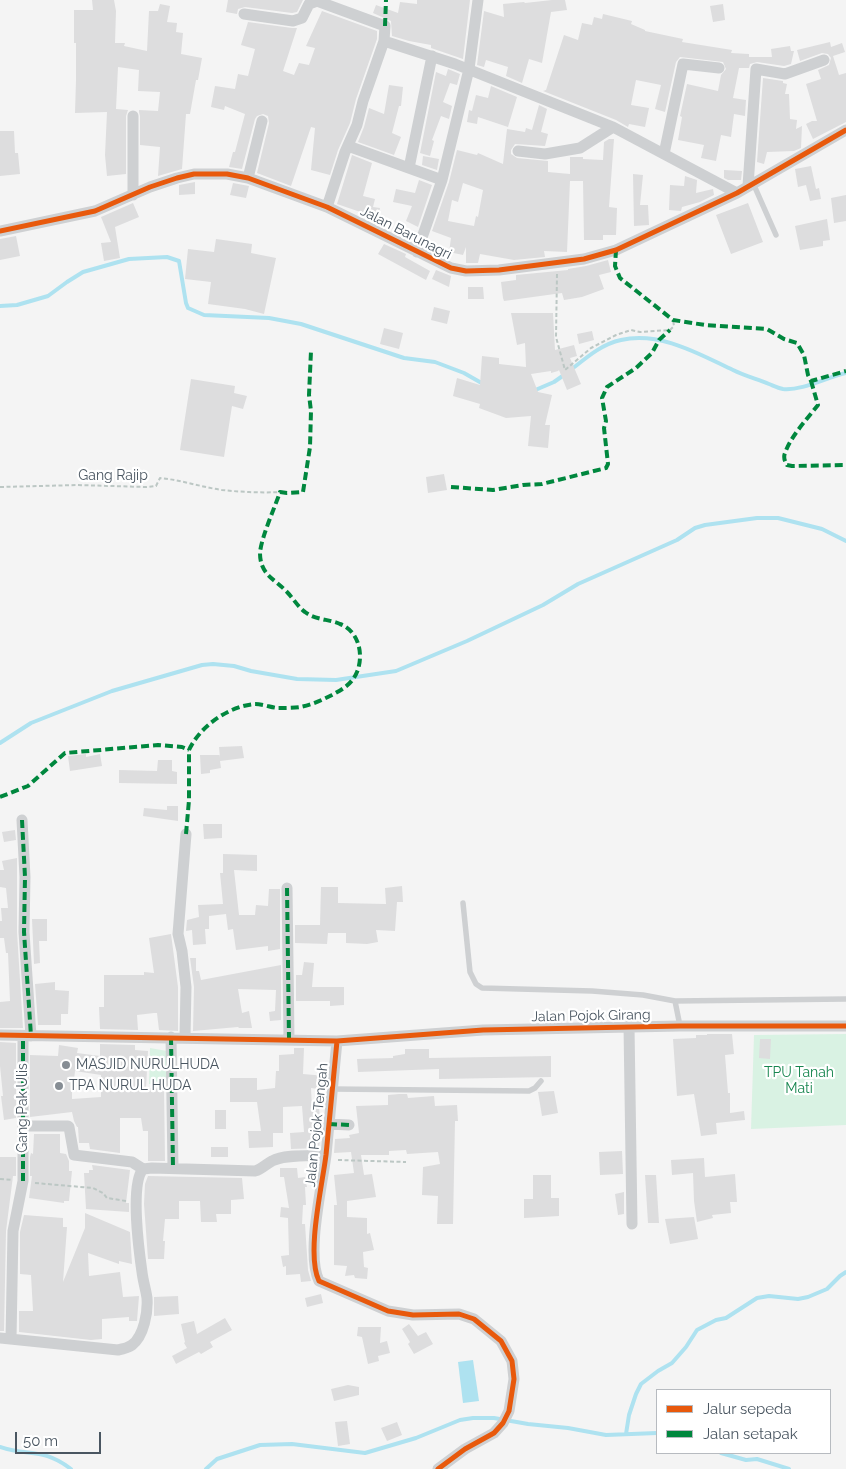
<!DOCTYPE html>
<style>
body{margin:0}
#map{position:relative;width:846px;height:1469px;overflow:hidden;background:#f4f4f4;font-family:Raleway,sans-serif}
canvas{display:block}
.legend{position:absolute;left:656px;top:1389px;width:175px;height:65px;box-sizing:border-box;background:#fff;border:1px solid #b7bbc0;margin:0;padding:6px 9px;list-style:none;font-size:15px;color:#4a5661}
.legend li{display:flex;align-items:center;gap:10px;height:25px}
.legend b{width:25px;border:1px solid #b7bbc0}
.scale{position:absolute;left:15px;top:1432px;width:86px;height:22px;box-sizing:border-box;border:2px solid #4a5661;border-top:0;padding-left:6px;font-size:15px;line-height:18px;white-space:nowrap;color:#4a5661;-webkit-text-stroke:4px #fff;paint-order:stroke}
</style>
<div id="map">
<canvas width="846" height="1469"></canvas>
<ul class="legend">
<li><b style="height:6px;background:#e8590c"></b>Jalur sepeda</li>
<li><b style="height:6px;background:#00873e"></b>Jalan setapak</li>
</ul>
<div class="scale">50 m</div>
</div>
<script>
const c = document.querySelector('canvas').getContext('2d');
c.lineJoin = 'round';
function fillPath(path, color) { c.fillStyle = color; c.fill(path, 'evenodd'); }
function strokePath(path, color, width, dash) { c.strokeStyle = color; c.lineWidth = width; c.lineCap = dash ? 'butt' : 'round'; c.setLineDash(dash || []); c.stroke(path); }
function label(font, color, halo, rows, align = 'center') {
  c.font = font + ' Raleway,sans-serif'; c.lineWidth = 4.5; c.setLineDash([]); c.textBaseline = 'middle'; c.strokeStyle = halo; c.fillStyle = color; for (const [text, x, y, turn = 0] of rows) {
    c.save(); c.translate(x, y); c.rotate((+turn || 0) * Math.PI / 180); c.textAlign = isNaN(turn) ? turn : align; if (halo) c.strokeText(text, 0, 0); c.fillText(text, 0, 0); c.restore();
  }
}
fillPath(new Path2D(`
 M846,1034V1125L751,1129L754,1035Z
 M150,1048L167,1051L166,1083L149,1084Z`), '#d9f2e3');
fillPath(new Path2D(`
 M473,1360L479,1401L463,1403L458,1362Z`), '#aee2f0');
strokePath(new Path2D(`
 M0,306L17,305L48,296L67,282L83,272L129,259L167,257L179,261L186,303L188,308L204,315L269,318L301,324L404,358L435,362L464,373L485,385
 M572,369C587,357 602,344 621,340C660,331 699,354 733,370C745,376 757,379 769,384C774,386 778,388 783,389C802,391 827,377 846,373
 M533,391L554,382L564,375
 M0,743L31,723L112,691L202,665L213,664L234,666L251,671L297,679L336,680L396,671L467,641L543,605L578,584L677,540L695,528L705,525L757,518H778L822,529L846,541
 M626,1434L629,1415L636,1394L641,1384L658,1371L672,1363L686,1347L697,1330L716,1320L726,1318L757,1298L769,1296L798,1299L808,1297L827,1289L840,1276L846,1272
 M0,1447C29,1457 42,1447 71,1469
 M721,1453L746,1460L757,1459L789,1469
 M206,1469L217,1459L260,1445L292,1444L365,1453L416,1438L460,1420L473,1418H494L528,1424L568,1428L606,1435L657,1433`), '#aee2f0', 4);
fillPath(new Path2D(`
 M92,0H114L116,11L115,43H125L124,46L147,51L149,11H158L160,4L170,6L167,22L177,23L176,32L183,33L181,54L202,58L198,80H196L190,114H186L182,169L158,176L160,147L140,145V116L139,112V110L158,111L160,92L138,91L139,70L118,67L116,109L128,110L126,116V174L107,176L105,155L107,112L75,113L76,80V43H74V10H93Z
 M228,0H303L297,12L292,13L245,7L238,9L237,14L226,12Z
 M417,0H470L463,59L431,48V45L409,41L392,36L391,21L373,13L376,5L398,13L400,2L417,4Z
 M552,0H565L567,10L551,12L542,63L529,59L522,83L506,76L508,67L486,60L484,67L477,65L484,11L504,17L503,4L524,2L525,3Z
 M723,4L725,20L713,22L710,6Z
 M322,11L377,31V39L356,99L350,123L338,150L330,175L311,170L315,128L311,127L291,186L257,173L269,123L268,116L263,114L257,116L255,119L242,169L229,167L233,152H235L245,114L225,106L224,110L211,107L215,86L235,89L238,74L248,76L255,49L241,45L248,22L292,28H297L283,71L294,75L299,63L309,65L315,48L306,46Z
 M603,14L632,21L631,24L645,30V31L683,39L682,42L732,50L731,53L749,54V57H772L771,49L790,46L791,51H794L791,64L784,66L757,62L750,64L749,68H739L733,98L746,100L745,116L734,114L731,137L721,135L716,161L701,158L704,145L678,140L682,117L680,116L687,84L718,91L721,75L726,69L723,62L680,57L676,62L665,112L655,109L661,85L636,80L631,105L649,108L645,127L629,124L628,127L616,120L543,91L546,90L564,35L578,40L582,23L592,25L594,17L602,19Z
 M830,42L831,47L842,43L845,52L833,56L839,75L846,73V122L813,139L806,124L812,121H817L806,84L821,79L818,70L829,65L831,58L828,54L822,53L800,61L797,50Z
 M448,69L460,74L457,85L450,83L443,102L452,106L449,119L441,116L432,140L434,141L430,156L420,153L436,72L446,76Z
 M763,78L783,81V83L787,84L785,94H789L790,119L797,120L796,129L802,126L801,148L794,151L767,152L764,164L757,162Z
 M389,85L403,87L401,106H399L392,133L401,137L394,155L358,142L364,127L369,108L384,114Z
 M491,86L517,97L508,127L478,117L477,124L467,122L469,110L472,111L476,95L488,98Z
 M539,105L547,109L541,132L548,134L545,146L515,144L511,150V154L517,158L548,161V172L570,174V157H583V159L603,160L604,142L609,139H614L609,207L617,208L616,235H603V240H584L583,181H570L567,252L544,251L545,257L514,260L480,254L478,263H466V247L463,255L449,252L451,238L432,231L449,182L457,150L477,155L478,153L503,164L507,129L525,132L526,128L532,130ZM463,183L483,190L478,217L476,216L474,226L448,221L452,200L458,202Z
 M0,131H14L15,153H18L20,174L0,176Z
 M352,155L372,163L363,196L375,199L373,207L380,208L378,218L337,204Z
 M423,156L439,159L437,170L422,165Z
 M811,166L816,189L819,188L821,199L810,201L806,185L798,187L795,169Z
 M724,170L742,171L741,180H728L724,178Z
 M633,174L643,175L640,205H648L649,225L634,226Z
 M685,176L697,180L696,193L713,189L714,195L700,202L682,207L681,211L669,210L670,185L684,186Z
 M419,180L432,185L418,227L406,221L412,206L393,202L396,189L415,193Z
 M195,182V194L179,195V185Z
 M233,183L249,186L246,198L230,195Z
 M846,195V221L834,223L831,198Z
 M133,203L139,217L115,227L120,258L104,261L101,243L111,242L101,217Z
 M748,203L763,242L731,254L716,215Z
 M827,219L830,240L823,241V246L800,250L795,226Z
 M16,236L20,256L0,260V239Z
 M216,239L252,244L251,253L276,258L264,314L245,309L208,304L211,282L185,279L188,249L214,252Z
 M384,244L406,254L405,257L430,271L426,280L378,254Z
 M608,260L611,272L599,275L604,289L582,297L564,300L562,293L504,301L503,298L501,282L516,280V275L568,270V269L586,266Z
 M436,270L451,276L449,287L432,279Z
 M468,287H483L484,299H468Z
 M434,307L450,311L447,324L431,320Z
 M511,313H553L555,350L574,345L577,356L570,358L581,384L567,390L559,370L558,371L551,373V371L531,374L538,392L552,395L545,425H550L548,448L528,446L531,416L506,418L479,408L480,404L453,396L457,378L480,385L482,356L499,358V364L526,367L525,343L517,345Z
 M384,328L403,333L399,349L380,344Z
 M592,331L594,340L579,344L577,334Z
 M191,379L235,386L234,393L247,396L243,409L232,406L224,457L180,450Z
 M444,474L447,490L428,493L426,477Z
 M242,746L244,758L220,761L221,768L210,770V773L201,774L200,755H220V758L219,747Z
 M86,754V757L100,754L102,766L70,771L68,756Z
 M158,760H172V771L177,772V784L119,783V770L157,771Z
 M167,806H178V821L143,816L144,808L167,810Z
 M203,824H222V838L204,839Z
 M15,830L16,840L4,842L2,832Z
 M223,854L257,855V871L234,870L239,915H255L256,905L268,906L269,889H280V949L268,951V946L236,950L233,929L228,930L226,914L209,916V929H205L206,944L193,945L192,930L186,931L187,920L199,917L198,905L223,904L220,873H223Z
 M17,858V932L23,1028H0V1002L10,1001L8,953H6L4,938H0V921H2L1,908H8L6,888L0,887V870H4L2,861Z
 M402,886L403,902H397L395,931L376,930L378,942L367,944L346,943V933H328L327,944L295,943V925H320L321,887H338V903L386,904L385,888Z
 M32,919H47V941H39L40,963L34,964Z
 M171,934L178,987V1031L159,1030L157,1013H154L137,1015L138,1030L100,1029L99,1007H104V975H144V972L154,973L149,938Z
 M190,958H196V971H199L201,980L281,965V1020L270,1021L269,1012L275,1011L276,990L238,989L242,1013L249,1011L252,1028H239L238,1027L193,1031L194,987Z
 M304,962L314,963L312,987H344V1005L330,1006V1001H296V975H302Z
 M55,982V990L69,991L68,1014H61V1025H38L35,984Z
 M707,1034H732L734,1054L725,1055L728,1093H730V1113L744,1111L745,1120L716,1123L717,1134L701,1136L694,1094L677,1096L673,1039L696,1038V1035H707Z
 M760,1039H771L770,1059L759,1058Z
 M0,1042L16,1043V1118L4,1120L1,1096H3L0,1066Z
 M100,1044L135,1045V1050L148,1051L146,1088L164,1089L165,1161H148V1131H143L141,1118H120V1153L90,1149L89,1143H79L78,1127H77L74,1121L72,1112L30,1117V1055L58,1056L59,1045L78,1048L77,1053L100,1056ZM75,1071L101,1075V1097L72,1099V1079L74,1080Z
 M294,1048H304L303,1074L326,1076L325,1090L311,1088L312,1108H319L320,1119H316L318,1140H320L319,1148L291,1149L290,1133L304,1132L302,1106L283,1107V1133H273V1147L249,1148L248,1131H261L257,1102H230V1078H257V1090L275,1088L276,1071H279V1055L294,1054Z
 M405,1049H429V1058L551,1056V1077L439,1079V1069L358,1072L357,1059L393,1058V1056L405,1054Z
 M554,1091L558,1113L542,1116L538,1092Z
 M399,1094H407L408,1098L434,1096L435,1106L457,1105L458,1121H455L453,1224H437L438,1196L422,1195L423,1167L440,1164L438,1152L407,1154L406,1150L389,1151V1155H361L364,1175L372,1174L376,1197L347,1201V1217L367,1218V1234L370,1233L374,1250L363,1252L364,1267L368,1268L367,1279L355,1278L354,1275L345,1276L347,1266L334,1265V1205H337L334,1175L354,1173L351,1152L334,1153L335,1139L350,1138L349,1135L359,1133L356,1106L388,1105V1095Z
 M215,1110H226V1129H215Z
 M34,1134H60V1153L66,1154L69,1161V1171H72L69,1201H64V1203L29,1198L32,1176H30V1157L31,1153L33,1154Z
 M211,1147H228V1157H211Z
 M622,1151L623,1174L600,1175L599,1152Z
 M0,1157H16V1176H13L6,1231L4,1331H0Z
 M704,1158L705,1177L735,1174L737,1202H730L731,1213L712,1215L713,1218L697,1222L694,1201L693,1173L672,1175L671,1160Z
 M92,1165L130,1170L126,1203H129V1212L86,1209L84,1173H89V1170H93Z
 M280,1168H297L298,1178L305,1177L307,1187H305L306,1205H303L302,1224H305L308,1270L311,1281L301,1282L300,1274L286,1275V1266L283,1267L281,1256L289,1255L288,1218L280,1217L281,1207L289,1208L284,1177H280Z
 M533,1175H551V1198H559V1216L524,1218V1199H533Z
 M645,1175H656L659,1223H648Z
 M148,1176L242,1178L244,1199L231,1200V1214H216L217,1222H201L200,1201H179V1219H165L163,1241H165L164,1259H148L144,1204L145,1184Z
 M624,1192V1214L618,1215L615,1194Z
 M85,1213L130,1232L132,1264L119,1261V1264L88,1253L89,1276L120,1272L123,1297L139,1296L137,1321H129V1317L102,1319V1339L91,1340L19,1332V1311H33L31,1275L20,1274V1232L24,1215L63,1218V1227H67L63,1282L85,1228Z
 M694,1217L698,1239L670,1244L665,1219Z
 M321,1294L323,1303L307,1307L305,1298Z
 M178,1296L179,1314L154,1316V1297Z
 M225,1318L232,1330L210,1342L213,1347L201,1354L199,1352L176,1364L172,1356L187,1348L184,1343L185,1342L181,1324L194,1321L197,1334Z
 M409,1324L418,1336L426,1332L433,1344L414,1354L408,1344L410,1342L402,1329Z
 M358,1327H381L380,1343L387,1341L390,1353L378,1356L379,1361L368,1364L362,1337L357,1336Z
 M348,1385L359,1387V1395L334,1401L331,1389Z
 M347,1421L350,1444L338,1446L335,1422Z
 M397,1422L402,1435L387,1441L381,1428Z`), '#ddddde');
strokePath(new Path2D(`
 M557,274L556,337L565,370L591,348L616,335L631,330L640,332L670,330L674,326L673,320
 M0,487L77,485L146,487L156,486L160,478C181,480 201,487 222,490C241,492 261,493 280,492
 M338,1160L406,1162
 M0,1179L13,1180
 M35,1183L93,1188L103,1193L107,1198L126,1201`), '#bcc7c4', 2, [4, 2.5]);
strokePath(new Path2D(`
 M753,183L776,235
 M463,903L470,972L476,984L482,988L592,991L643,995L675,1001
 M680,1026L675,1001L846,999
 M332,1089L529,1091L535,1088L541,1081`), '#ced0d2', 5.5);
strokePath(new Path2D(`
 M244,14L293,21L302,18L309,4L317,1L385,26L384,41L363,101L357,125L345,152L327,207
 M384,41L455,64L613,127L737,193
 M133,116V195
 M348,146L442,180
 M518,151L545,154L580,148L613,127
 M664,154L683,64L719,68
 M409,168L432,56
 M248,178L262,121
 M748,186L756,69L785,74L824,60
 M0,231L95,211L150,187L177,178L194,174H227L248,178L327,207L451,268L466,271L499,270L584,259L616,250L737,193L846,130
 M417,252L442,180L469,69L478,0
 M22,820L25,877L24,932L31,1036
 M287,888L289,1039
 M629,1026L632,1224
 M0,1035L337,1041L483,1030L680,1026H846
 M171,1037L173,1168
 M185,1037L186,987L182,951L178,934L186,834
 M337,1041C333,1079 330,1117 326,1155C322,1187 306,1254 319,1281L388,1311L413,1315L459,1314L474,1319L501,1341L512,1361L514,1379L509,1411L503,1423L494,1433L465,1449L438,1469
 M329,1124L349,1125
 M23,1126H68L69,1127L74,1155L132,1162L143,1169
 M0,1338L118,1350C123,1349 128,1348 132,1345C144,1336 148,1312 147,1298C146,1290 143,1281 142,1272C139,1251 130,1184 143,1169L152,1168L255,1171C262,1169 266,1164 272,1161C285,1154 311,1156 326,1155
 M11,1339L13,1231L23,1181V1036`), '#ced0d2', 11);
strokePath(new Path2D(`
 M385,26L386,0
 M616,250L615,266L620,278L673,320L705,325L767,329L784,339L797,343L804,355L808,375L811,381L846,371
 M811,381L818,405C807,419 791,436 785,453C783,458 785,461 787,465L792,466L846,465
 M451,487L493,490L523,485L542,484L606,468L608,464L604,428L606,421L602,398L607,387L636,368L652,353L659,340L670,330
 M0,797L28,786L65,753L158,745L182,747L189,750
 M22,820L25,877L24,932L31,1036
 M186,834L189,800V750C200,726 229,706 255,704C262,704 270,707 277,708C284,708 293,708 300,707C311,705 322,700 332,695C343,689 352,684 357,672C364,655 359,631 340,624C329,619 315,620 305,612C298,607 293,598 287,592C275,579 260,575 260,553C261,538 275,507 280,492L287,493L303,492L310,447L311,411L309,395L311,351
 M287,888L289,1039
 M171,1037L173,1168
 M329,1124L349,1125
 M23,1181V1036`), '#00873e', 4, [8, 4]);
strokePath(new Path2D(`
 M0,231L95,211L150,187L177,178L194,174H227L248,178L327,207L451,268L466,271L499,270L584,259L616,250L737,193L846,130
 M0,1035L337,1041L483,1030L680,1026H846
 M337,1041C333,1079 330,1117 326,1155C322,1187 306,1254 319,1281L388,1311L413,1315L459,1314L474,1319L501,1341L512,1361L514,1379L509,1411L503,1423L494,1433L465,1449L438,1469`), '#e8590c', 5);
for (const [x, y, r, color] of [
 [66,1065,5,"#868d94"],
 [59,1086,5,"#868d94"]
]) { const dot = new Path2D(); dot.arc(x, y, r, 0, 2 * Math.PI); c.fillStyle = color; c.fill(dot); strokePath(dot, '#fff', 2); }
label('14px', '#4a5661', '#fff', [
 ["Jalan Barunagri",406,233,27],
 ["Gang Rajip",113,476],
 ["Jalan Pojok Girang",591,1016,-1],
 ["Gang Pak Ulis",23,1108,-90],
 ["Jalan Pojok Tengah",317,1125,-84]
]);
label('14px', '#4a5661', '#fff', [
 ["MASJID NURULHUDA",76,1065],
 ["TPA NURUL HUDA",69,1086]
], 'left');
label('14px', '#17864f', '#fff', [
 ["TPU Tanah",799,1073],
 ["Mati",799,1089]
]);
</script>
